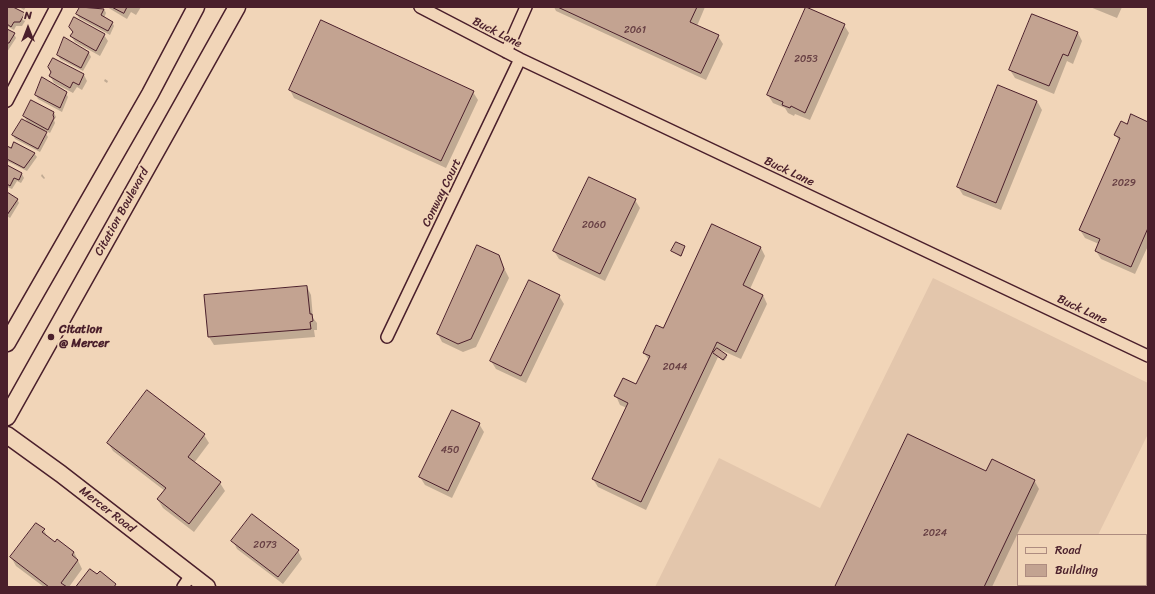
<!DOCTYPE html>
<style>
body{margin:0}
#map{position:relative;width:1155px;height:594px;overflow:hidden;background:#f1d5b8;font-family:Sriracha,sans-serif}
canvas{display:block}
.frame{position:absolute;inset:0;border:8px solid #4a1f2b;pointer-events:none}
.legend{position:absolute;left:1017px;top:534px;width:130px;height:52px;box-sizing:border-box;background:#f1d5b8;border:1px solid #ae8c80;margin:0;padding:5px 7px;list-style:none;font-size:12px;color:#4a1f2b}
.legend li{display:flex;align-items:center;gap:8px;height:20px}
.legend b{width:20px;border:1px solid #ae8c80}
.north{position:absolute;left:8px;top:8px;width:40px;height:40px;-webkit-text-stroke:3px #f1d5b8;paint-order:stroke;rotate:0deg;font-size:11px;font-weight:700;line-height:16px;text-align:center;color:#4a1f2b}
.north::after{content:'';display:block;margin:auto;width:14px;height:18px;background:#4a1f2b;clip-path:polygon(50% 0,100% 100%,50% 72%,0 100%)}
</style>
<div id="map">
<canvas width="1155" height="594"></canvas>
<div class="frame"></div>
<ul class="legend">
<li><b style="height:5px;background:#f1d5b8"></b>Road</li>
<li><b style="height:11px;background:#c3a391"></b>Building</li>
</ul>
<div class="north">N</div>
</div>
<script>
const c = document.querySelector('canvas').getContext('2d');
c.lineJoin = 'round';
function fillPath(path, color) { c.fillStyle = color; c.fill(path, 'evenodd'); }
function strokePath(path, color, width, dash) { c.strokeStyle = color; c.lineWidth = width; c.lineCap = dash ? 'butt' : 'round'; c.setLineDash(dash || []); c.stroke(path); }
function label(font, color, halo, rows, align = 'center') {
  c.font = font + ' Sriracha,sans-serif'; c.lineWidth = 4; c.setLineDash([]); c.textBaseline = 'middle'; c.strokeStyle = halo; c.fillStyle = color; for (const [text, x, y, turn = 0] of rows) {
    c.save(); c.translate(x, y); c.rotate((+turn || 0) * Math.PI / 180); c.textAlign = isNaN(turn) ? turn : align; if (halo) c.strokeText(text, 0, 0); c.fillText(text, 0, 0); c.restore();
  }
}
fillPath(new Path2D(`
 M933,278L1148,383V434L1098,535H1018V585H1074L1073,587H655L719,458L820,508Z`), '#e3c6ac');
fillPath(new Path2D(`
 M7,7H11L24,14L27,18L22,26H16L14,30L7,26Z
 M19,7H26L24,10Z
 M81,7L86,9L87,7H99L104,9L106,13L104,18L112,22L114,26L110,35L79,18L77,14Z
 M107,7H141L136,15L131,12L127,19Z
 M554,7H705L697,26L718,36L723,44L706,80L556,11Z
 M1090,7H1122L1117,18Z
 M1033,15L1078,33L1082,41L1073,64L1067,61L1054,94L1015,78L1010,70Z
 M844,25L849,33L810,120L795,114L794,116L788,113L785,108L773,103L768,95Z
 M70,27L104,35L108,41L100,56L75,42L71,36L73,33Z
 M7,31L14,34L16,38L7,52Z
 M64,38L89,53L91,57L83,71L60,59L58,55Z
 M54,59L84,75L87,81L82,90L77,87L73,93L54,83L50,76Z
 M105,79L108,81L107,83L104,81Z
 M290,90L473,92L478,100L446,168L294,98Z
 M66,93L68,97L62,112L38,99L36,95Z
 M1037,101L1042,110L1001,210L963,195L958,187Z
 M54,113L56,117L54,120L55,123L50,133L44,130L48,137L40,152L15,139L13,135L28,123L24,116Z
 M1148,123V246L1135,274L1101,259L1096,251L1099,244L1085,238L1080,230L1119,142L1116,135L1127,125Z
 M7,147L34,153L37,157L27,171L7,161Z
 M7,167L22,174L24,178L21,183L17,181L12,189L7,187Z
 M42,174L45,178L44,179L41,176Z
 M7,193L17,199L19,203L10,218L7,216Z
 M635,200L640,208L605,281L559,259L554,251Z
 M712,225L761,248L765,256L750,289L763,295L767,304L741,359L721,350V352L727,357L724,361L718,357L646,510L598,487L593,479L627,408L620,405L616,396L637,385L649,360L644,353L663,329Z
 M684,247L681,257L672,251Z
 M498,256L509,278L476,347L463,352L442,342L438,334Z
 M307,287L311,295L313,318L317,323V330H314L315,337L214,345L209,337Z
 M559,296L564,304L526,383L496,369L491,361Z
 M147,392L204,435L209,443L194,463L220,483L225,491L194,532L163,508L158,500L165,491L113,451L108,443Z
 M479,424L484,432L452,498L425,485L420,477Z
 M987,472L1034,480L1039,489L992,587H836Z
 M44,530L48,538L55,544L57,540L74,552L82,569L69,587H44L16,566L11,557Z
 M233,541L298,551L302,559L283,584L237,549Z`), '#0003');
const building = new Path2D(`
 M7,7H13L25,13L20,22H14L11,27L7,24Z
 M80,7L104,9L101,15L113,22L108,31L76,14Z
 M112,7H127L124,13Z
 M558,7H697L690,22L719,35L701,73Z
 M806,7L845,24L805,113L791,106L790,108L782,105L783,102L767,95Z
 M1032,14L1078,32L1068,56L1063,54L1049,86L1009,70Z
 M74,17L105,34L96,51L70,36L73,32L69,27Z
 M321,20L474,91L441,161L289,90Z
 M7,29L15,33L9,43H7Z
 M64,37L89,52L81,68L57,55Z
 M53,58L84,74L79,85L73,82L70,88L49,76L51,72L48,67Z
 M42,77L67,92L60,108L35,95Z
 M998,85L1037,101L996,203L957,187Z
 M31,100L54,112L53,115L54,118L48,130L23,116Z
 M1131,114L1148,122V228L1131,267L1095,251L1100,239L1079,230L1120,138L1114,135L1121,121L1127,124Z
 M22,119L47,132L38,149L12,135Z
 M14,142L35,153L24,168L7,159V146L11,148Z
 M7,165L22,173L19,180L14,178L10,186L7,184Z
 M589,177L636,199L600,274L553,251Z
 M7,192L18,199L7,215Z
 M712,224L761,247L743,285L763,295L736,352L717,342L641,502L592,479L628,403L614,396L623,378L636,384L650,356L643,353L656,325L663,328Z
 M676,242L685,246L681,256L671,251Z
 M477,245L499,255L504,269L471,339L458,344L437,334Z
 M529,280L560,295L521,376L490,361Z
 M307,286L310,314H312L313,321L310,322L311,329L208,337L204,295Z
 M717,348L727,355L723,360L713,353Z
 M147,390L205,434L188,457L221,482L189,524L157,499L166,488L107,443Z
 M452,410L480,423L448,491L419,477Z
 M908,434L986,471L992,459L1035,480L984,587H835Z
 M252,514L299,550L278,577L231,541Z
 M36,523L45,529L42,532L55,542L57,539L74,552L72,555L78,560L61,583L67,587H49L10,557Z
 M90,569L97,574L100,571L116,584L114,587H76Z`);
fillPath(building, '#c3a391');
strokePath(building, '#4a1f2b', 1);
const street = new Path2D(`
 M420,7L520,59L1148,356
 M506,52L526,7
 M7,101L56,7
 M387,337L520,59
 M183,587L191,575`);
const secondary = new Path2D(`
 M7,343L150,94L196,7
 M7,417L237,7
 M7,435L61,474L207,587`);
strokePath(street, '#4a1f2b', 14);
strokePath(secondary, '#4a1f2b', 19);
strokePath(street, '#f1d5b8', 11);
strokePath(secondary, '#f1d5b8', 16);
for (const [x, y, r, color] of [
 [51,337,4,"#4a1f2b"]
]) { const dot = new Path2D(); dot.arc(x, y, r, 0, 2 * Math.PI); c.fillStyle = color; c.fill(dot); strokePath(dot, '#f1d5b8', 1.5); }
label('10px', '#684044', null, [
 ["2061",635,30],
 ["2053",806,59],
 ["2029",1124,183],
 ["2060",594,225],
 ["2044",675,367],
 ["450",450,450],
 ["2024",935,533],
 ["2073",265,545]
]);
label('12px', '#4a1f2b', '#f1d5b8', [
 ["Buck Lane",497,33,27],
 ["Buck Lane",789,172,25],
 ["Conway Court",442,193,-64],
 ["Citation Boulevard",122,212,-61],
 ["Buck Lane",1082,310,25],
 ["Mercer Road",107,510,38]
]);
label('bold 12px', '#4a1f2b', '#f1d5b8', [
 ["Citation",59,330],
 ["@ Mercer",59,344]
], 'left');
</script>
